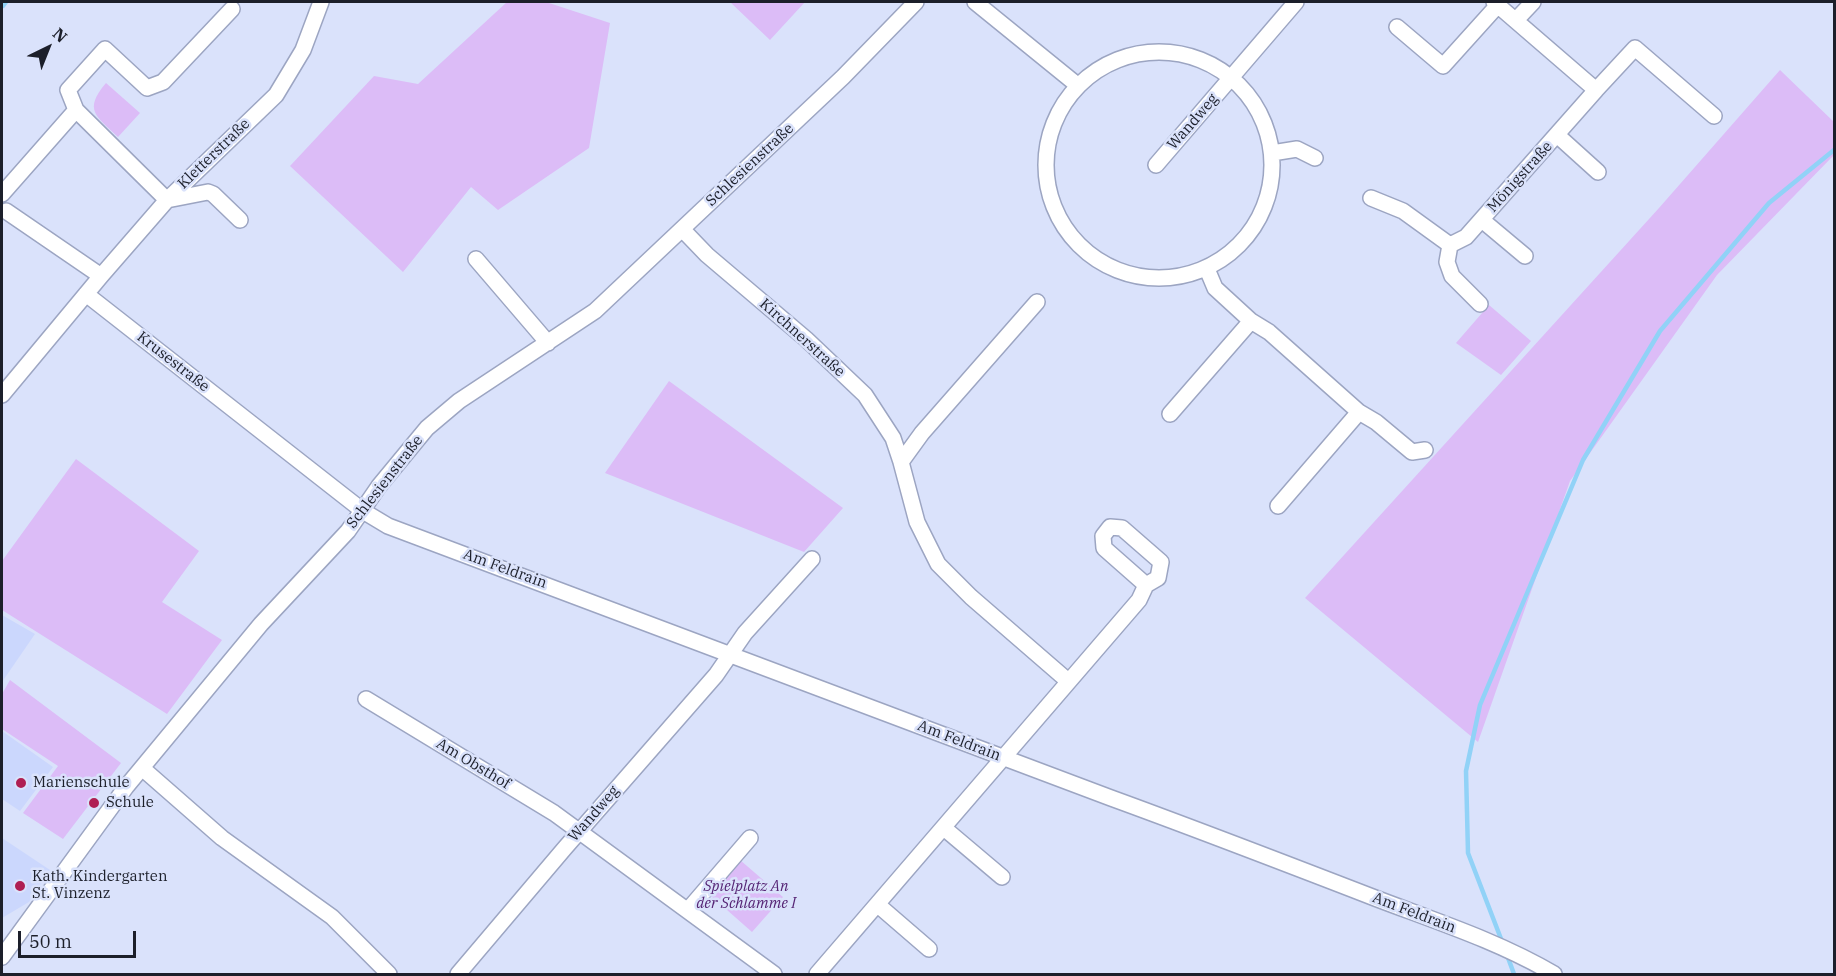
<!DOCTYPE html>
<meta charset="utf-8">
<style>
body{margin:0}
#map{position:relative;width:1836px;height:976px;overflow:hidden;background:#dae2fb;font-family:"IBM Plex Serif",serif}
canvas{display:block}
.frame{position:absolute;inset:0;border:3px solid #1c1f2a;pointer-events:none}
.north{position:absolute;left:18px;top:18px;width:60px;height:60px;-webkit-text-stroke:4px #dae2fb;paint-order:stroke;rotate:43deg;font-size:16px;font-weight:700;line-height:24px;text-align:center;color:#1c1f2a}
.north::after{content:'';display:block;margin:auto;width:21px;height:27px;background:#1c1f2a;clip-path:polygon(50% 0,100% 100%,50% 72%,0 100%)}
.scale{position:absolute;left:18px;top:931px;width:118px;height:27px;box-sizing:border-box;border:3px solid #1c1f2a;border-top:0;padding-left:8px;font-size:18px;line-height:21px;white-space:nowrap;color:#1c1f2a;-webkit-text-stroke:4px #dae2fb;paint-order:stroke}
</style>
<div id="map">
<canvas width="1836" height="976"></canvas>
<div class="frame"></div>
<div class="north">N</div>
<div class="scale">50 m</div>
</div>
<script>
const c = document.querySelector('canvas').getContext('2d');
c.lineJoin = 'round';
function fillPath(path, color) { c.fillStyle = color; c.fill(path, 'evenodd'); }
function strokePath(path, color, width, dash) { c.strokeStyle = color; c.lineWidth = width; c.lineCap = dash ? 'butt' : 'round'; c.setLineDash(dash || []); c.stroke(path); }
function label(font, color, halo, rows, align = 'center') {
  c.font = font + ' "IBM Plex Serif",serif'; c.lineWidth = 5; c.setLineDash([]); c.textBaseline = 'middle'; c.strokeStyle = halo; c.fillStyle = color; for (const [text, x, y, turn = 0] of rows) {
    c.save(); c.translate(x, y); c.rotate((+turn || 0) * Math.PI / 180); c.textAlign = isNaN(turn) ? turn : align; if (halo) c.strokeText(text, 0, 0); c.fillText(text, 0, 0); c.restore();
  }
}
fillPath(new Path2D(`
 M2,615L35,634L2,682Z
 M2,731L53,767L20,811L2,799Z
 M2,838L50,870L29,902L2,918Z`), '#cbd7fd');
fillPath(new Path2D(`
 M507,2H546L610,23L589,148L498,210L471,187L403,272L290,166L374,76L418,84Z
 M730,2H805L770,40Z
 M1780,70L1834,122V155L1717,275L1570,481L1478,742L1305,598L1659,208Z
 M106,83L140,113L118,137C96,116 83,110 106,83Z
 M1489,305L1531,341L1501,375L1456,343Z
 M669,381L843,508L804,552L605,473Z
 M76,459L199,551L162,602L222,640L167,714L2,610V561Z
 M10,680L121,763L63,839L23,813L58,766L2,729V694Z
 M740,860L783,897L752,932L710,895Z`), '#dcbcf7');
strokePath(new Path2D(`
 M2,6H3L6,2
 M1503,944L1468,853L1466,771L1480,705L1583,460L1660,331L1769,203L1834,150
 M1507,955L1514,974`), '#91d2f7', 4.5);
const minor = new Path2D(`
 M975,2L1076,84
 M232,9L163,82L147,88L105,49L68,90L76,110L167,200L208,192L213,194L240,220
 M1516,20L1533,2
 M1397,27L1443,66L1498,5
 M1046 165a113 113 0 1 1 226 0a113 113 0 1 1-226 0Z
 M1596,90L1635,48L1714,116
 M1557,135L1598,172
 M1272,153L1297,149L1315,158
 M1156,165L1296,2
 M2,194L76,110
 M1371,198L1403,211L1450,245
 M6,211L101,276
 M1482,220L1525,256
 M682,229L707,255L806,339L865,395L893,438L901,462L917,522L938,564L971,597L1068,681
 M476,259L548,343
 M1207,269L1215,288L1251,321L1269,332L1359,412L1376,422L1412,452L1425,450
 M86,294L363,511L388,526C630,615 870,709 1111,798C1199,830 1287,864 1375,898C1435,921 1498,941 1554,974
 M1480,304L1452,276L1447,262L1450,245L1466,237L1596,90L1494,2
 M2,395L101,276L167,200L276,95L303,50L321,2
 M1170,414L1251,321
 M901,462L922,433L1037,302
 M1278,506L1359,412
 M366,699L554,813L774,974
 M142,768L222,838L332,917L389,974
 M944,828L1002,877
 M878,905L929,949
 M688,910L750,838
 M2,957L126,787L261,624L348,531L379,486L427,428L459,401L595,311L843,77L916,2
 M458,974L564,849L716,675L745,633L812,559
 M817,974L1139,600L1146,585L1104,548L1103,536L1110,527L1122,528L1161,562L1158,578L1146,585`);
strokePath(minor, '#9ca5c2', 18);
strokePath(minor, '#fff', 15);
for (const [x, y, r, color] of [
 [21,783,6,"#af1f53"],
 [94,803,6,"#af1f53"],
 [20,886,6,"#af1f53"]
]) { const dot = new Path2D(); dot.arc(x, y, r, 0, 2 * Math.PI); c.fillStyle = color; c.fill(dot); strokePath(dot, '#dae2fb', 2); }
label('15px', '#1c1f2a', '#dae2fb', [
 ["Wandweg",1193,122,-49],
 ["Kletterstraße",214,154,-44],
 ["Schlesienstraße",750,165,-43],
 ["Mönigstraße",1520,177,-48],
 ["Kirchnerstraße",802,338,42],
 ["Krusestraße",173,362,38],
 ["Schlesienstraße",385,482,-52],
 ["Am Feldrain",505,569,20],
 ["Am Feldrain",959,741,21],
 ["Am Obsthof",473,764,31],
 ["Wandweg",594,814,-49],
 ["Am Feldrain",1414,913,21]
]);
label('15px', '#1c1f2a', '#dae2fb', [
 ["Marienschule",33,783],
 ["Schule",106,803],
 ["Kath. Kindergarten",32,877],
 ["St. Vinzenz",32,894]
], 'left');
label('italic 15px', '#562575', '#dae2fb', [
 ["Spielplatz An",746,887],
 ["der Schlamme I",746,904]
]);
</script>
